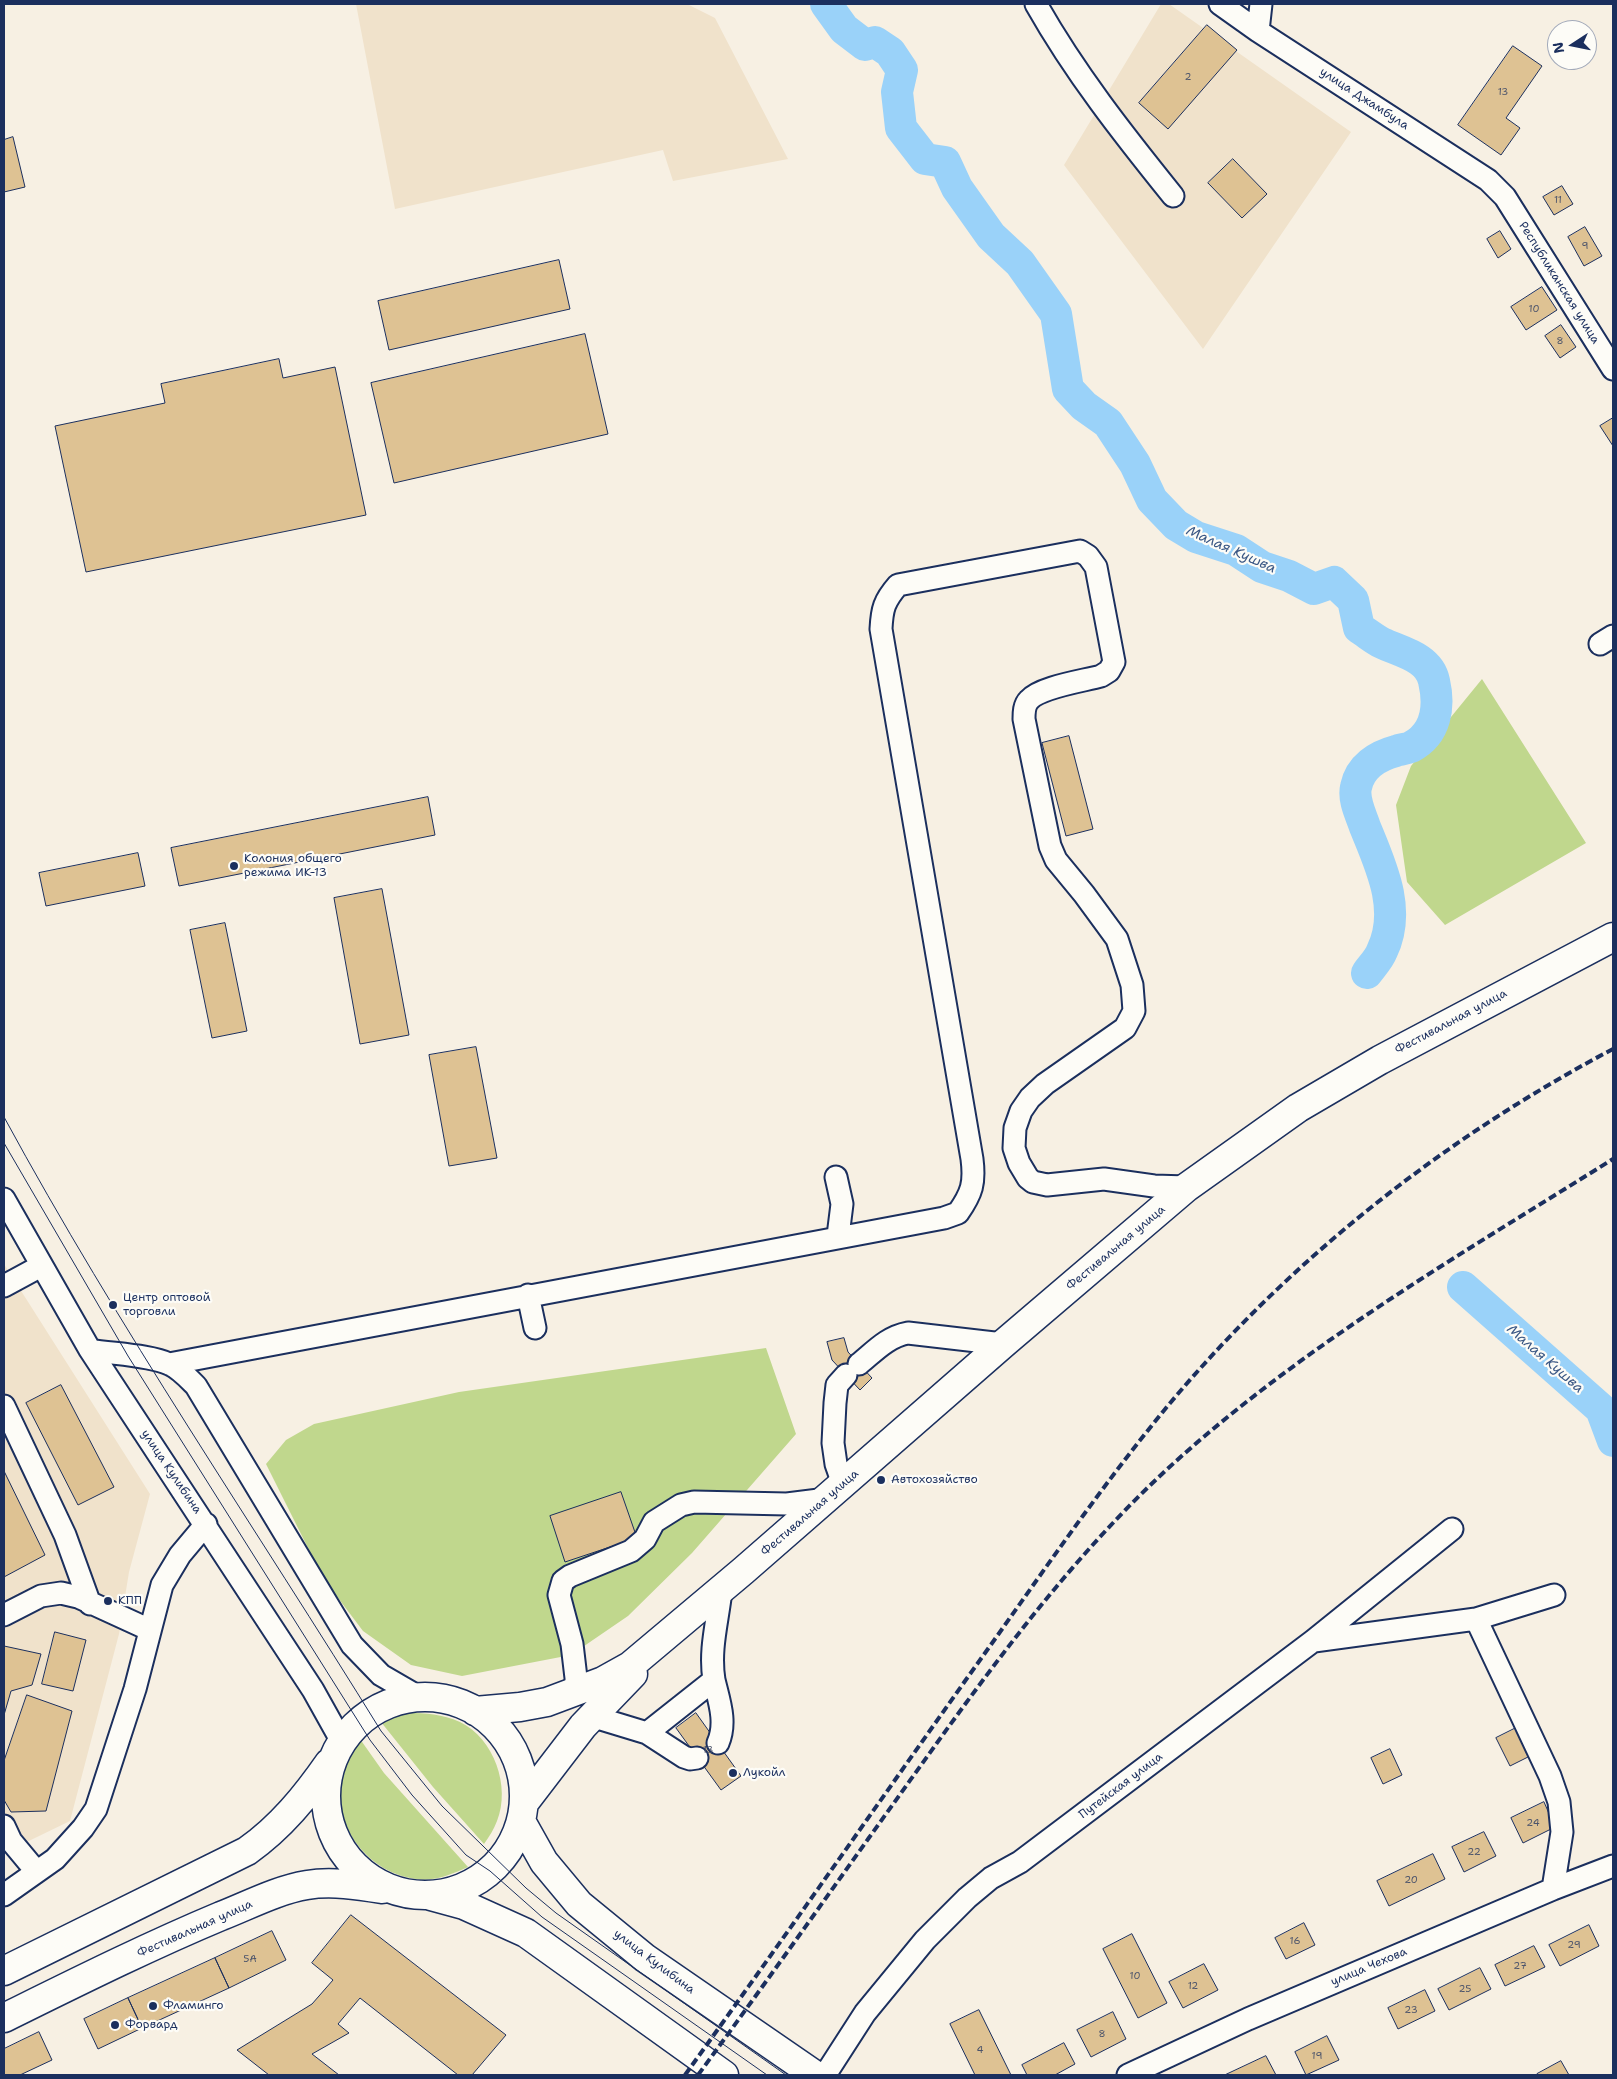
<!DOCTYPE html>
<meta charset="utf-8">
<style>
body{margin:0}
#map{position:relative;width:1617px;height:2079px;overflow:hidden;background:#f7f0e3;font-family:"Shantell Sans",sans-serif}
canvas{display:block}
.frame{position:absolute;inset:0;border:5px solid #1b2f5e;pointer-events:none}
.north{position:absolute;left:1547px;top:20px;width:50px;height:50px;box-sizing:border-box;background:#fdfcf7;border:1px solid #a3aaba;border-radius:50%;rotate:259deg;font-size:14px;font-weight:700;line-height:20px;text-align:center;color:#1b2f5e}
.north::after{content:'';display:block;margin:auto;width:18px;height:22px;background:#1b2f5e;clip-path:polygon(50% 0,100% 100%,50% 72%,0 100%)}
</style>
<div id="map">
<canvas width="1617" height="2079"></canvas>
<div class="frame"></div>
<div class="north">N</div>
</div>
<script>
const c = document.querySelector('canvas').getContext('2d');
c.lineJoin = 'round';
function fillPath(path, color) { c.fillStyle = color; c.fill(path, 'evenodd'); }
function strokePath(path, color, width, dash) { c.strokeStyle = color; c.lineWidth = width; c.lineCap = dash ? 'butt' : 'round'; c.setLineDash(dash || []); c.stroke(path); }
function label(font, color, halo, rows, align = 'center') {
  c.font = font + ' "Shantell Sans",sans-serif'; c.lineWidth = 4.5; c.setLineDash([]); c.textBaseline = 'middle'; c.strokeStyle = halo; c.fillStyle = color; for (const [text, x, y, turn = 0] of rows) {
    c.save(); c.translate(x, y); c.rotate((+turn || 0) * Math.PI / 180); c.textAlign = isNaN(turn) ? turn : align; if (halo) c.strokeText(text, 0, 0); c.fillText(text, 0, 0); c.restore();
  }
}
fillPath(new Path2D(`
 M356,4H687L715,18L788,159L673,181L663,150L395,209Z
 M1161,4H1169L1351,132L1203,349L1064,165Z
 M4,1264L150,1494L129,1572L119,1634L70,1821L4,1853Z`), '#f0e2cb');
fillPath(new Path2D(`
 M1482,679L1586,843L1445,925L1407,882L1396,805L1411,766Z
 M766,1348L796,1434L692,1553L628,1616L571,1655L462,1676L411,1665L363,1631L323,1578L266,1464L286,1440L314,1424L459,1392Z
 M407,1713C426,1713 442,1714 460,1722C494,1738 511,1787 497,1821C494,1829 489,1837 484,1844L433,1787L381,1722Z
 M360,1739L384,1773L468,1867C452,1874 435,1882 416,1879C362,1872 324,1814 346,1762C349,1754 356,1746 360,1739Z`), '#c0d78d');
strokePath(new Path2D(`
 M826,4L844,29L865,45L875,42L890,52L902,70L897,92L901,128L925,159L945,162L957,188L991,236L1020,263L1056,314L1068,389L1084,406L1108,423L1135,464L1152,500L1176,525L1196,537L1236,550L1262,567L1289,576L1314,589L1334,582L1353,600L1359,628C1367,633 1374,639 1382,643C1401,652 1429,657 1434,681C1440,707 1436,734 1411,747C1406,749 1401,749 1396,751C1377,756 1360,767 1356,787C1353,800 1361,815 1365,827C1381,866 1402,910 1382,951C1379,959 1372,966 1367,973
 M1463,1287L1601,1409L1613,1441`), '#9ad2f9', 32);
const building = new Path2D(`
 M1207,25L1237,50L1168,129L1139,103Z
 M1513,46L1542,66L1506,118L1520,128L1501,155L1458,125Z
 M13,137L25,187L4,192V140Z
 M1233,159L1267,194L1242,218L1208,183Z
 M1562,186L1573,204L1554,215L1543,197Z
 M1585,227L1602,256L1584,266L1568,237Z
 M1500,231L1511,249L1498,258L1487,239Z
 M559,260L570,309L389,350L378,301Z
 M1542,287L1557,310L1526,330L1511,307Z
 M1561,325L1576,347L1560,358L1545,336Z
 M585,334L608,434L394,483L371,383Z
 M279,359L283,378L335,367L366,515L86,572L55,426L165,403L161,384Z
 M1613,418V446L1600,426Z
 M1069,736L1093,829L1066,836L1042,743Z
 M428,797L435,835L179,886L171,848Z
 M138,853L145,886L46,906L39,873Z
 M382,889L409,1035L360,1044L334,898Z
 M225,923L247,1031L212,1038L190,930Z
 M476,1047L497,1158L449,1166L429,1055Z
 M844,1338L848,1352L872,1378L860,1390L832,1360L827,1342Z
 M61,1385L114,1487L78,1505L26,1403Z
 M4,1471L45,1555L4,1577Z
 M621,1492L637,1538L565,1562L550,1516Z
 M55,1632L86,1640L73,1691L42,1684Z
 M4,1646L41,1654L32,1685L11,1691L4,1715Z
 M27,1695L72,1711L46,1811L11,1812L4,1800V1761Z
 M696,1713L741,1776L721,1790L676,1728Z
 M1516,1728L1530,1756L1510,1766L1496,1738Z
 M1390,1749L1402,1775L1383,1784L1371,1758Z
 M1544,1802L1555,1827L1523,1843L1511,1818Z
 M1484,1832L1496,1856L1464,1872L1452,1847Z
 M1433,1854L1445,1879L1389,1906L1377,1881Z
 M351,1915L506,2035L472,2075H458L360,1998L338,2024L349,2033L312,2054L339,2075H269L237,2050L312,2004L333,1980L312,1963Z
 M1304,1923L1315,1945L1286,1959L1275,1938Z
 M1589,1925L1599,1946L1560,1966L1549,1945Z
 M272,1931L286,1960L229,1988L215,1958Z
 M1132,1934L1167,2003L1138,2018L1103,1949Z
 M1534,1946L1545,1967L1505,1986L1495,1965Z
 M215,1958L229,1988L142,2028L128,1998Z
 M1204,1964L1218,1990L1183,2008L1169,1982Z
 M1480,1968L1491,1989L1449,2010L1438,1989Z
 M1425,1990L1435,2011L1398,2029L1388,2008Z
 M128,1998L142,2028L98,2049L84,2019Z
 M979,2010L1011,2075H975L950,2024Z
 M1113,2012L1126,2039L1091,2057L1077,2030Z
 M39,2032L52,2060L20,2075H4V2049Z
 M1327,2036L1339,2060L1306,2075L1295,2052Z
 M1064,2043L1075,2064L1055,2075H1027L1022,2065Z
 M1266,2056L1276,2075H1225Z
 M1561,2061L1569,2075H1537V2074Z`);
fillPath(building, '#dec293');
strokePath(building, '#1b2f5e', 1);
const minor = new Path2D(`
 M1036,4C1075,73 1123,134 1173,196
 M1220,4L1258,31L1488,180L1505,197L1613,369
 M1258,31L1261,4
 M1600,644L1613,636
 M836,1177L842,1204L838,1236
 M4,1199L90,1350L313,1690L342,1742
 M4,1286L41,1266
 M528,1295L535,1328
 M90,1350C112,1354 150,1355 169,1364C179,1368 188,1378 196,1386L352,1645L381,1675L419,1697
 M169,1364L944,1218L958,1213C972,1193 975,1183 972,1159L881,629C882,609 884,601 898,585L1080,551L1088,556L1096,567L1114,662L1109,671L1101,676C1083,681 1040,687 1029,700C1024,705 1024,713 1024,719L1050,846L1056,860L1084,894L1117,939L1132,985L1134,1011L1125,1028L1045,1084L1030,1098L1021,1111L1015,1128L1014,1148L1019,1163L1028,1178L1033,1182L1047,1185L1104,1179L1154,1186L1187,1187
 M859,1364C875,1351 887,1337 908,1333L1003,1344
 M4,1406L65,1535L90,1604
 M843,1484L836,1464L833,1443L835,1403L837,1385L846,1375
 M4,1615L41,1596L61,1593L78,1597L150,1630
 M1476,1619L1554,1595
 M1314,1641L1476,1619L1550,1776L1559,1802L1562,1832L1553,1889
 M714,1680C719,1701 727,1722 718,1743
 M576,1693V1678L572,1644L559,1595L563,1581L570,1576L631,1551L645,1539L654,1522L681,1505L694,1502L787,1504L827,1499
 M591,1716L647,1733L714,1680C709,1649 718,1620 721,1590
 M647,1733L684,1757L690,1759L697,1758
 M4,1826L11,1841L36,1871
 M4,1895L55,1859L83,1828L96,1809L135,1689L162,1585L180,1555L206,1524
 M825,2075L865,2013L925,1940L967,1898L991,1878L1020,1862L1313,1641L1452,1529
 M1128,2075L1248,2019L1553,1889L1613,1866`);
const major = new Path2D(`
 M326 1796a99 99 0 1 1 198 0a99 99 0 1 1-198 0Z
 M475,1711L520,1707L547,1702L603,1681L630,1666L743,1571L1003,1344L1187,1187L1298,1108L1380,1060L1613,937
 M524,1803L583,1726L633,1674
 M521,1821L544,1862L579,1904L645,1958L815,2075
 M431,1896L464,1905L526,1933L724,2075
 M4,1971L247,1851C281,1827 306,1796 329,1763
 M4,2018C75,1983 147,1947 221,1916C249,1905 277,1890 307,1885C331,1881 358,1885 382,1889`);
strokePath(minor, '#1b2f5e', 25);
strokePath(major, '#1b2f5e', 31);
strokePath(minor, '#fdfcf7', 21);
strokePath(major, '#fdfcf7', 28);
strokePath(new Path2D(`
 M4,1117C119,1329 255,1527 381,1731L442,1806L526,1888L556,1913L786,2075
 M4,1143L128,1356L370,1740L412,1795L466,1855L490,1871L542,1917L767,2075`), '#1b2f5e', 1);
strokePath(new Path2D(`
 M685,2075C781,1942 875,1808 970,1674C1034,1585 1096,1493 1166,1408C1288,1261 1444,1138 1613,1049
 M698,2075C776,1969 852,1861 929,1754C1003,1651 1080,1548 1175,1462C1307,1343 1463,1253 1613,1159`), '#1b2f5e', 4, [8, 4]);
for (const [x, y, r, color] of [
 [234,866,5,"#1b2f5e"],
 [113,1305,5,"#1b2f5e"],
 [881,1480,5,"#1b2f5e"],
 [108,1601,5,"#1b2f5e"],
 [733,1773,5,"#1b2f5e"],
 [153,2006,5,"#1b2f5e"],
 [115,2025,5,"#1b2f5e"]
]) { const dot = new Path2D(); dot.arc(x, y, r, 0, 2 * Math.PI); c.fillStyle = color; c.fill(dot); strokePath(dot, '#fdfcf7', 2); }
label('10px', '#4c546b', null, [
 ["2",1188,77],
 ["13",1503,92],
 ["11",1558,200],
 ["9",1585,246],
 ["10",1534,309],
 ["8",1560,341],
 ["13",708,1750],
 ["24",1533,1823],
 ["22",1474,1852],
 ["20",1411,1880],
 ["16",1295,1941],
 ["29",1574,1945],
 ["5А",250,1959],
 ["27",1520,1966],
 ["10",1135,1976],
 ["12",1193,1986],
 ["25",1465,1989],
 ["23",1411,2010],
 ["8",1102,2034],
 ["4",980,2050],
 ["19",1317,2056]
]);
label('12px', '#1b2f5e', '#fdfcf7', [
 ["улица Джамбула",1364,99,33],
 ["Республиканская улица",1559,283,58],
 ["Фестивальная улица",1451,1022,-28],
 ["Фестивальная улица",1116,1248,-40],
 ["улица Кулибина",171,1472,56],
 ["Фестивальная улица",810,1513,-41],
 ["Путейская улица",1121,1786,-37],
 ["Фестивальная улица",195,1929,-24],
 ["улица Кулибина",654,1962,37],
 ["улица Чехова",1369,1967,-23]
]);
label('12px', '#1b2f5e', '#fdfcf7', [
 ["Колония общего",244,859],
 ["режима ИК-13",244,873],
 ["Центр оптовой",123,1298],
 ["торговли",123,1312],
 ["Автохозяйство",891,1480],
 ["КПП",118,1601],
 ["Лукойл",743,1773],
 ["Фламинго",163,2006],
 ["Форвард",125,2025]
], 'left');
label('italic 14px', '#3b5885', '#fdfcf7', [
 ["Малая Кушва",1231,550,24],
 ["Малая Кушва",1545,1359,41]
]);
</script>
